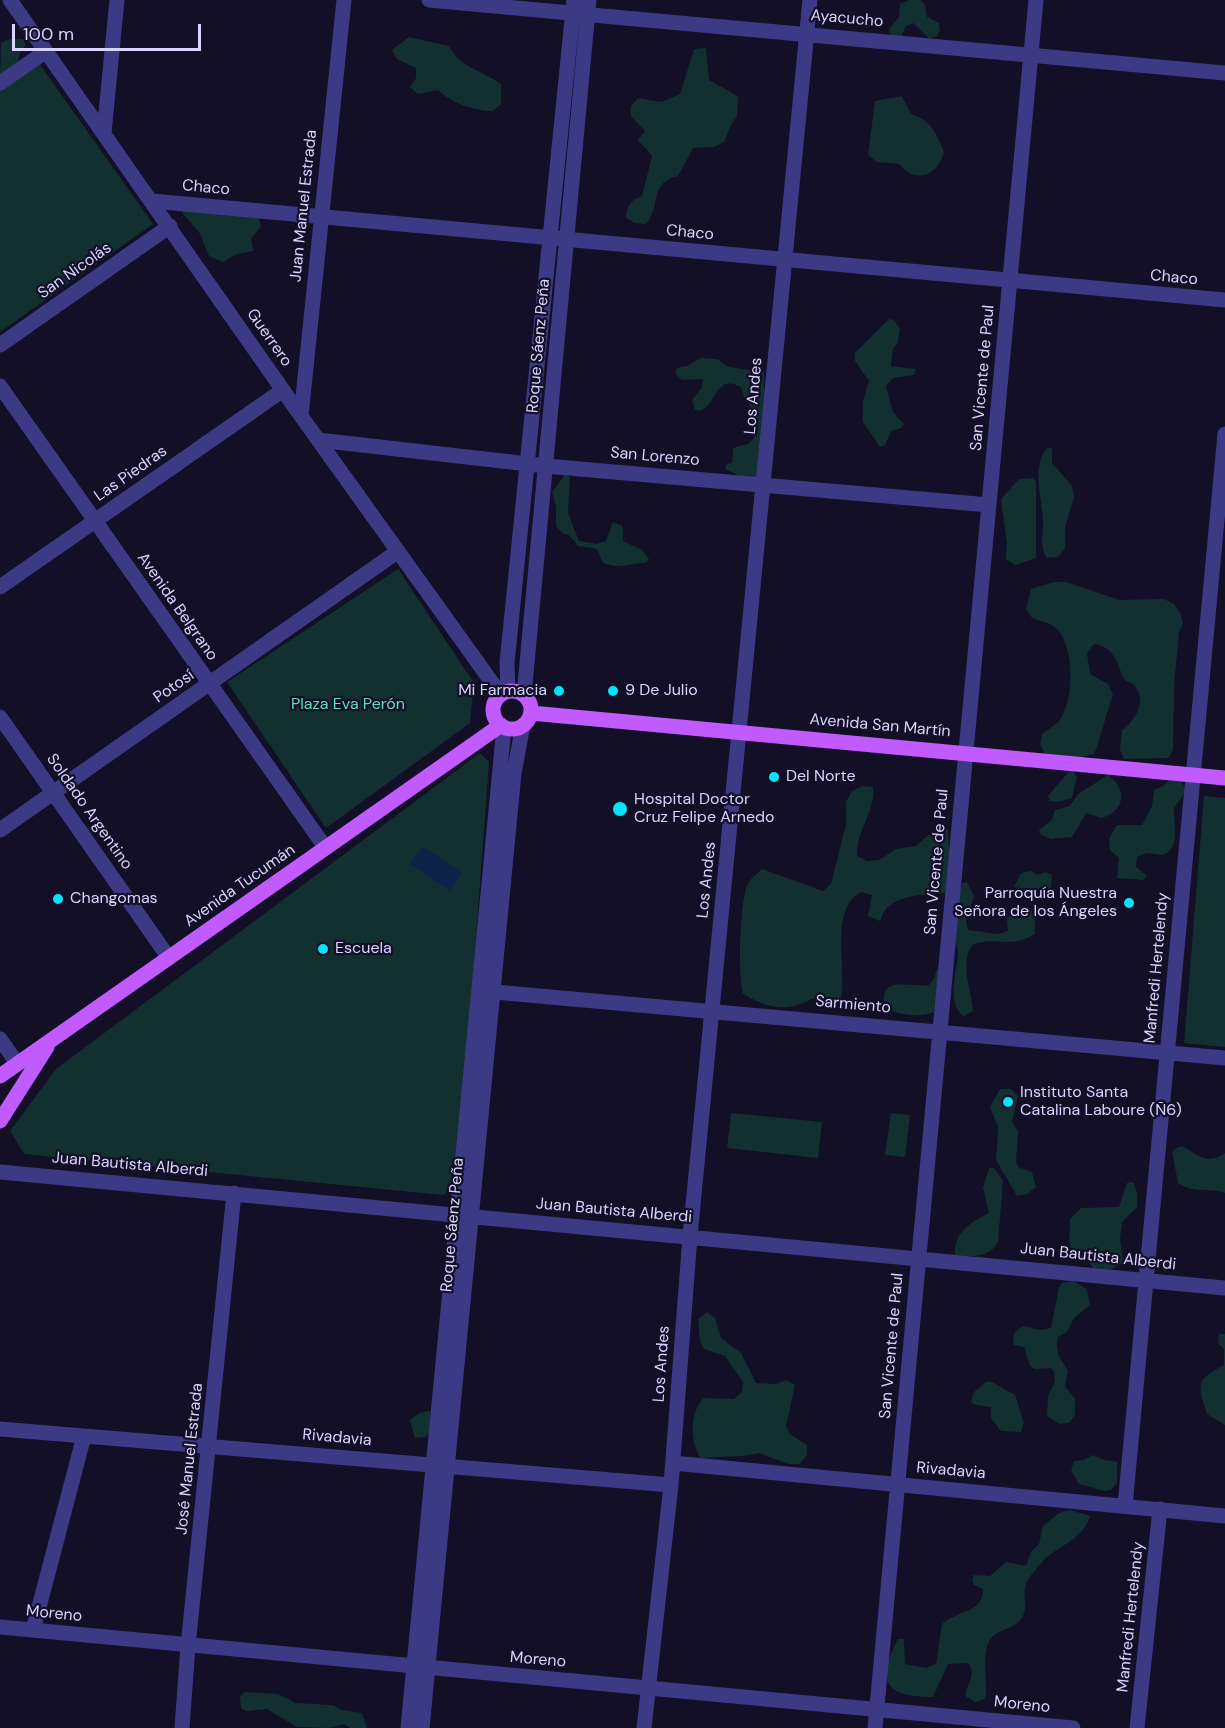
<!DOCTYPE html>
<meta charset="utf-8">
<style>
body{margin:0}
#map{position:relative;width:1225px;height:1728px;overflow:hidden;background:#130f26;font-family:"DM Sans",sans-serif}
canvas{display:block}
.scale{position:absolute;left:12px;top:24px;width:189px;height:27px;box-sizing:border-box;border:3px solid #d9d4ff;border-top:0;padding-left:8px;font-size:18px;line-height:21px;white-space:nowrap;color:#d9d4ff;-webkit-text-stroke:4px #130f26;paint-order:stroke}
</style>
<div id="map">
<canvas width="1225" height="1728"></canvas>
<div class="scale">100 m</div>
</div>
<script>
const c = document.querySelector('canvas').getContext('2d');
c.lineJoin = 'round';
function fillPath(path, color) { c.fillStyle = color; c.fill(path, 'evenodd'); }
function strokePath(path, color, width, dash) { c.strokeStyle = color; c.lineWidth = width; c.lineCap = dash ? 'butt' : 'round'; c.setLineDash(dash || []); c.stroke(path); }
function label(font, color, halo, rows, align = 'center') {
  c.font = font + ' "DM Sans",sans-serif'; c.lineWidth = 4.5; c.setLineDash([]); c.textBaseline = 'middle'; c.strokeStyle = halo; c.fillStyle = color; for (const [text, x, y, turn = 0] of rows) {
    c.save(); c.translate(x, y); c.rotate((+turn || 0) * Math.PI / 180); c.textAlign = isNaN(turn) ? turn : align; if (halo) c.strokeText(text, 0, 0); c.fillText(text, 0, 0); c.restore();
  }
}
fillPath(new Path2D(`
 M909,0H921L925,5L927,17L939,23L940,31L936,37L929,38L913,23L906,26L901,36L891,37L889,29L899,17L900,4Z
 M409,37L449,46C459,67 483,71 501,84V104L493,111C475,111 451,103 438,90L418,94L410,87L416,78V68L397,59L392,50Z
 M10,39H23L26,45L20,53L17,66L0,75L1,43Z
 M706,48L709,80L738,96L737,116L732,123L724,142L714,147L693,148L678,176C648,183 662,205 646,224L635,223L626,218C627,205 631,200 642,196L652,156L638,140L645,131L631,116V106L638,98L662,102L680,94L694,49Z
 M39,63L153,224L0,332V90Z
 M902,96L911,114C931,120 937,134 944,152C937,176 917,185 899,164L877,162L868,155L875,101Z
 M182,208L259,217L261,227L251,238L253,251L237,254L223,262L209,256L199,232L183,214Z
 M889,319L894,320L900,329L897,344L893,348L891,366L916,369L914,375L893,378L886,386L893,412L904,424L901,428L891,431L885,445L880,447L863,422V401L869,381L855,361V353Z
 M701,358L717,359L729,367L764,372V392L768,401L761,419L764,424L758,475L755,479L744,478L725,469L727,464L732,463L733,448L748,444L755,437L749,401L744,397L741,387C716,374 718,401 701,411L695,410L692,400L701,389L703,379L682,380L675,373L677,368L687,366Z
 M1048,447L1052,449V463L1072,486L1074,497L1065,528V548L1058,557L1047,558C1039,545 1044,536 1043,521C1042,500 1031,464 1048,447Z
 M565,475L570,477L568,513L579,541L596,544L606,541L613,522L623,526V541L642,550L649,559L646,563C628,563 621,570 603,563L597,549L578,546L568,534H563L556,526V506L552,492Z
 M1033,478L1036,482V558L1016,565L1006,560L1007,544L1001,499L1019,479Z
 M398,569L474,683L470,723L326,828L227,682Z
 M1054,582H1066L1119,600L1164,599L1174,604L1180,613L1183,623L1179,632L1174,685L1173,750L1168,758L1124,759L1120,750L1122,730C1135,722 1148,699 1134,685C1130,681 1126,683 1123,677C1116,661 1114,647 1094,644L1087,653L1090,674L1108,684L1113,694L1097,747L1094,754L1077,758L1045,754L1040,744L1042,734C1047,730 1056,725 1060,720C1074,699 1075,649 1057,629C1051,622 1041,622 1032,618L1026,609L1031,589Z
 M480,753L489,762L458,1183L443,1195L24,1154L10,1131L56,1069Z
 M1071,769L1077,777L1072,798L1058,802L1050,801L1048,796Z
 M1108,775C1127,789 1126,810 1102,818L1086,813L1072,837L1051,839L1041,835L1039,830L1052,820L1055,810L1070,806L1078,794Z
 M1170,779L1180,781C1191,790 1180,799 1174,808C1173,823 1182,847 1163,855L1147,853L1137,857L1136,867L1147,876L1143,880L1117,878L1119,858L1110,850L1109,839L1117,825H1142L1152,806L1154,790L1163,786Z
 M863,786L873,787C876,811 855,832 857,856L867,861L879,860L896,849L916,846L939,826L948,830L950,862L945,893C921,895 887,894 880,921L868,916L872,895L861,892C829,909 847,968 841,998L834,1005L814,998C785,1013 771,1009 743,994C738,976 739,896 749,882C752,877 758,873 762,869L823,891L831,884L846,824V802L852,791Z
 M1204,796L1225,798V1047L1184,1043Z
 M1031,871L1037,875L1046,872L1052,875L1051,888L1042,891L1014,887L1021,873Z
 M967,882L974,896L966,921L968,930L998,934L1008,931L1007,919L1011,915L1030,910L1035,912V934C1008,950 997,935 972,945C959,966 972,989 973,1011L964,1016C946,1005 957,970 958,953C958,948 956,944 955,939C955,931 959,890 962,883Z
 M936,970L942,971L934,1012C920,1018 898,1015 885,1008C878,973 909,988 929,985L935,977Z
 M1000,1089H1011L1018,1096L1012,1122L1018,1131L1016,1162L1018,1167L1032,1172L1036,1187L1027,1194L1017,1196L996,1160L998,1127L990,1107Z
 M731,1113L822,1122L818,1158L727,1148Z
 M891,1113L910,1115L905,1157L885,1155Z
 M1181,1146C1199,1154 1206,1166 1225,1153V1193C1208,1187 1194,1194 1178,1183L1172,1151Z
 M989,1168H994L1003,1181L998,1242C990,1258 971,1257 955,1255C953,1233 971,1222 989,1213L983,1188Z
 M1130,1182L1134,1183L1137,1193V1207L1122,1222L1120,1238L1123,1263L1109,1270L1093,1268L1084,1255L1073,1254L1069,1239L1070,1219L1081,1208L1119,1207L1127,1183Z
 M1073,1281L1087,1289L1090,1305L1074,1318L1067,1332L1058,1337C1054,1351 1061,1359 1068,1371L1065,1386L1075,1399V1415L1069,1423L1059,1424L1047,1416L1048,1396L1055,1381L1054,1372L1051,1368L1035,1369L1030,1366L1024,1347L1014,1345C1011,1335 1015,1330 1024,1326L1040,1330L1051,1328L1059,1287L1062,1283Z
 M707,1312L715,1318L721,1338L741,1353L756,1383L776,1384L787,1380L795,1385L786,1426L790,1434L807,1445V1455L800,1464H789L759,1453L744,1456L700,1458C690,1438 689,1416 703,1398L734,1399L742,1392L743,1382L725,1356L704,1349L700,1341L698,1319Z
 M1219,1334H1225V1425L1207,1414C1197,1383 1195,1381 1224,1365V1349L1218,1343Z
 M986,1382H992L1015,1395L1024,1423L1021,1432L1001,1431L991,1418V1407L976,1405L971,1402L974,1392Z
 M430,1411L436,1419L434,1429L425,1437L415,1438L410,1420L419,1413Z
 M1093,1455L1101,1459L1117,1462V1483L1111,1490L1105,1491L1079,1484L1071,1470L1074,1461L1084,1460Z
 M1070,1510L1090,1516C1083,1538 1065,1543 1048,1556C1043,1560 1038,1567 1033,1573C1017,1592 1030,1601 1023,1616C1016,1630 997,1628 990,1640C980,1658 989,1679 985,1699L975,1702L966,1697C965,1684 978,1675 968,1663L948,1664L933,1697C886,1697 875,1682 898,1639H904L905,1664L926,1668L936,1664L942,1624C955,1611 984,1613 983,1589L974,1585L972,1580L974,1575L990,1576L1006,1562L1026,1566L1031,1552L1039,1544L1043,1526L1059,1513Z
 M245,1692L278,1694L296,1703L332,1705L342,1710L362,1713L367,1728H350L344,1724L329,1728L297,1727L267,1709L246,1711L241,1708L240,1696Z`), '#12302f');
fillPath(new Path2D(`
 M423,846L462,873L450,891L410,864Z`), '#0c2248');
strokePath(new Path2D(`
 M10,0L301,416L501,695
 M429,0L1225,73
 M0,83L45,52
 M104,133L117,0
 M152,201L1225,300
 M0,345L170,226
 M0,386L325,847
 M301,416L344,0
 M318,440L546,466L989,505
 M0,587L283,390
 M508,691L507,663L574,0
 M524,695L589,0
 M0,717L169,958
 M0,830L397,552
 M484,991L1225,1058
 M0,1039L17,1063
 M0,1172L1225,1288
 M0,1429L671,1485
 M673,1463L1225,1516
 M1125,1506L1225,434
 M0,1627L1073,1728
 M33,1630L84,1436
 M182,1728L188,1646L234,1193
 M408,1728L504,727
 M422,1728L514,773L523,725
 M644,1728L671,1485L690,1236L810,0
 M875,1728L1036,0
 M1137,1728L1160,1509`), '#3d3a85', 15);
strokePath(new Path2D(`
 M493 710a19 19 0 1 1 38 0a19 19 0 1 1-38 0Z
 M531,713L1225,778
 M0,1076L501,725
 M0,1121L47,1047`), '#c25bff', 15);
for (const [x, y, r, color] of [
 [559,691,6,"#00e5ff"],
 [613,691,6,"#00e5ff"],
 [774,777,6,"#00e5ff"],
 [620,809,8,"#00e5ff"],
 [58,899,6,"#00e5ff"],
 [1129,903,6,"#00e5ff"],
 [323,949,6,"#00e5ff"],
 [1008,1102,6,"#00e5ff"]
]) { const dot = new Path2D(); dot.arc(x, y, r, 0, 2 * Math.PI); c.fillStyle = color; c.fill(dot); strokePath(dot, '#130f26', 2); }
label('16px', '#d9d4ff', '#130f26', [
 ["Ayacucho",847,19,5],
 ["Chaco",206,188,5],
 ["Juan Manuel Estrada",304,206,-84],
 ["Chaco",690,233,5],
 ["San Nicolás",75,271,-35],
 ["Chaco",1174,278,5],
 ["Guerrero",269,338,55],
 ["Roque Sáenz Peña",539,346,-85],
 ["San Vicente de Paul",983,378,-85],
 ["Los Andes",754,396,-85],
 ["San Lorenzo",655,457,5],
 ["Las Piedras",131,474,-35],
 ["Avenida Belgrano",177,607,55],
 ["Potosí",174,687,-35],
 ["Avenida San Martín",880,726,5],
 ["Soldado Argentino",89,812,55],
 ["San Vicente de Paul",937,862,-85],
 ["Los Andes",707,880,-84],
 ["Avenida Tucumán",240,886,-35],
 ["Manfredi Hertelendy",1157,968,-85],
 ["Sarmiento",853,1005,5],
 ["Juan Bautista Alberdi",130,1165,5],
 ["Juan Bautista Alberdi",614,1211,5],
 ["Roque Sáenz Peña",453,1225,-85],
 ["Juan Bautista Alberdi",1098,1257,6],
 ["San Vicente de Paul",892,1346,-85],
 ["Los Andes",662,1364,-86],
 ["Rivadavia",337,1438,5],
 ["José Manuel Estrada",190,1459,-84],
 ["Rivadavia",951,1471,5],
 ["Moreno",54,1614,6],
 ["Manfredi Hertelendy",1131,1617,-84],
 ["Moreno",538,1660,5],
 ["Moreno",1022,1705,6]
]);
label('16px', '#d9d4ff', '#130f26', [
 ["Mi Farmacia",547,691,"right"],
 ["9 De Julio",625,691],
 ["Del Norte",786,777],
 ["Hospital Doctor",634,800],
 ["Cruz Felipe Arnedo",634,818],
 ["Parroquía Nuestra",1117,894,"right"],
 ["Señora de los Ángeles",1117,912,"right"],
 ["Changomas",70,899],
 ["Escuela",335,949],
 ["Instituto Santa",1020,1093],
 ["Catalina Laboure (Ñ6)",1020,1111]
], 'left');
label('16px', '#5fe0c0', '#130f26', [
 ["Plaza Eva Perón",348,705]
]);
</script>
